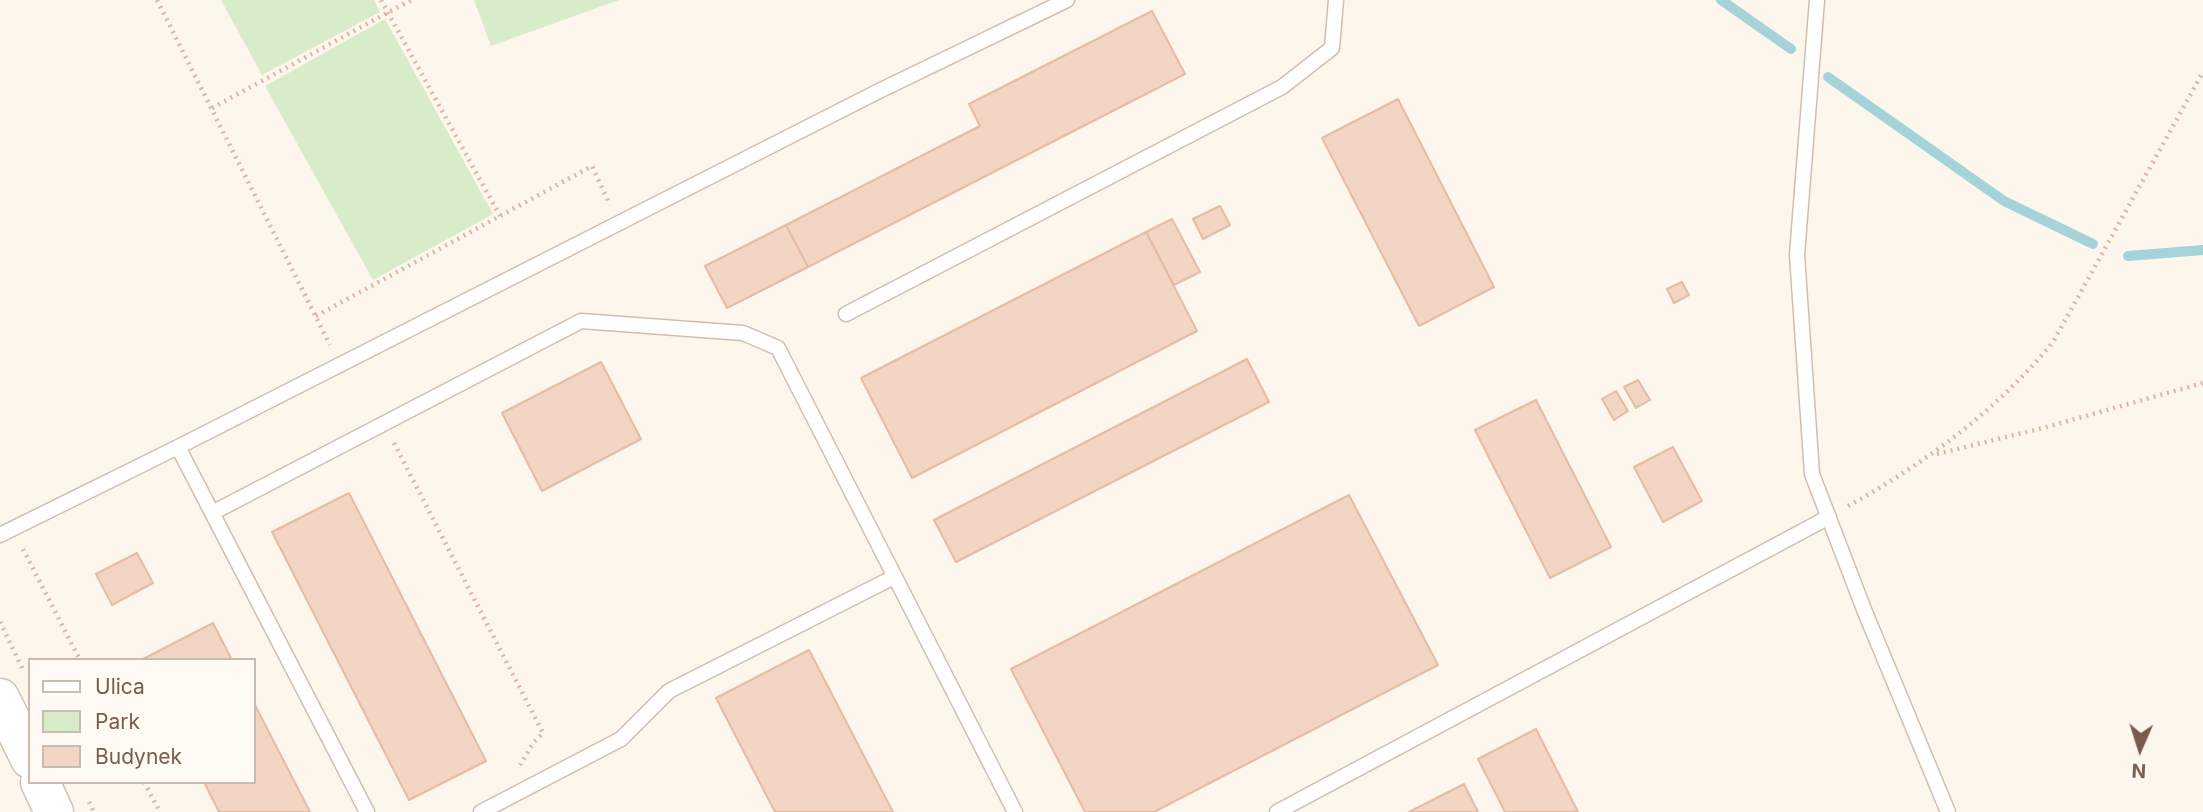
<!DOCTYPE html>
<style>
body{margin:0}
#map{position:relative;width:2203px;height:812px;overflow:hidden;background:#fdf6ec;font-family:Inter,sans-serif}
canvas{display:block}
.legend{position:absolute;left:28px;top:658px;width:228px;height:126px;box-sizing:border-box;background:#fffaf3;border:2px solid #cabbb1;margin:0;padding:9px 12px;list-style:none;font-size:21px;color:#7a5c4d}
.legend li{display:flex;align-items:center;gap:14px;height:35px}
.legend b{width:35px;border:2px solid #cabbb1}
.north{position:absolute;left:2105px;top:714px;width:70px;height:70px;-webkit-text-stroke:5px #fffaf3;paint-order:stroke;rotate:183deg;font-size:19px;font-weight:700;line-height:28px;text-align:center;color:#7a5c4d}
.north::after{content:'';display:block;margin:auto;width:24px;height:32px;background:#7a5c4d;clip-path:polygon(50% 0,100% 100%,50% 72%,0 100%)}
</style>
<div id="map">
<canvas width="2203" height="812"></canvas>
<ul class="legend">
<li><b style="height:9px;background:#fff"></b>Ulica</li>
<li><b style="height:19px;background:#d8ecc9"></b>Park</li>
<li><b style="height:19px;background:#f3d5c3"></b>Budynek</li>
</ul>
<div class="north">N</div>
</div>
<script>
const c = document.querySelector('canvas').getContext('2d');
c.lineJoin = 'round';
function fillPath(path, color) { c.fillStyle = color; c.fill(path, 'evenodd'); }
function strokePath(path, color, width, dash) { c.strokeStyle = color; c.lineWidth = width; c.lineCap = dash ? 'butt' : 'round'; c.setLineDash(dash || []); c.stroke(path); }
fillPath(new Path2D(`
 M221,0H374L380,12L262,75Z
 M474,0H619L491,46Z
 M385,19L493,214L373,280L265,86Z`), '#d8ecc9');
strokePath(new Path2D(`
 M1721,0L1791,49
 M1828,77L2004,201L2093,244
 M2128,256L2203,250`), '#a5d3da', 10);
const building = new Path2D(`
 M1152,11L1185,74L808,267L786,225L980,126L969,104Z
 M1398,99L1494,287L1419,326L1322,138Z
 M1220,206L1230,225L1203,239L1193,219Z
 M1172,219L1200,272L1174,285L1146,232Z
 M786,225L808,267L727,308L705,266Z
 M1146,232L1197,331L912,478L861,378Z
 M1682,282L1689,295L1674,303L1667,289Z
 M1247,359L1269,402L956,562L934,520Z
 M601,362L641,439L542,491L502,413Z
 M1638,380L1650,400L1636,408L1624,387Z
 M1616,391L1628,411L1614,420L1602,399Z
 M1536,400L1611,547L1550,578L1475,430Z
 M1673,447L1702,501L1663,522L1634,467Z
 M349,493L486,761L409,800L272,532Z
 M1349,495L1438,665L1154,812H1085L1011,669Z
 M137,553L153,583L112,605L96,574Z
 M213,623L232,660H141Z
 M809,650L893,812H775L716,698Z
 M254,703L310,812H219L204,782H254Z
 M1536,729L1578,812H1505L1478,759Z
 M1464,784L1478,812H1409Z`);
fillPath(building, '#f3d5c3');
strokePath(building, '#e6bba3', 2);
const lane = new Path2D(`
 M1817,0L1797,255L1812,474L1865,612L1948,812
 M846,314L1282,87L1332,48L1336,0
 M178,447L879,91L1067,0
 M212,513L581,321L743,333L778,348L1015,812
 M0,535L178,447L367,812
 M481,812L621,739L669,691L894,577
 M1277,812L1829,517`);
const secondary = new Path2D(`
 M0,698L30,759
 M40,782L54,812`);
strokePath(lane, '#d1beb0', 17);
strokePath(secondary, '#d6c0b0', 41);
strokePath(new Path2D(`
 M157,0L330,345
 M381,0L500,216
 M212,108L411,0
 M316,316L592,166L610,205
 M394,443L543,733L534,742L520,765
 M1937,454L2043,428L2203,383
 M1848,506C1927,462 1996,411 2053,342L2203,72
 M23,549L80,660
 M0,622L24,672
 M144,782L160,812
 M89,802L94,812`), '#d9b8a5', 4.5, [2, 5]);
strokePath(lane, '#fff', 14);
strokePath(secondary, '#fff', 38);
</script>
